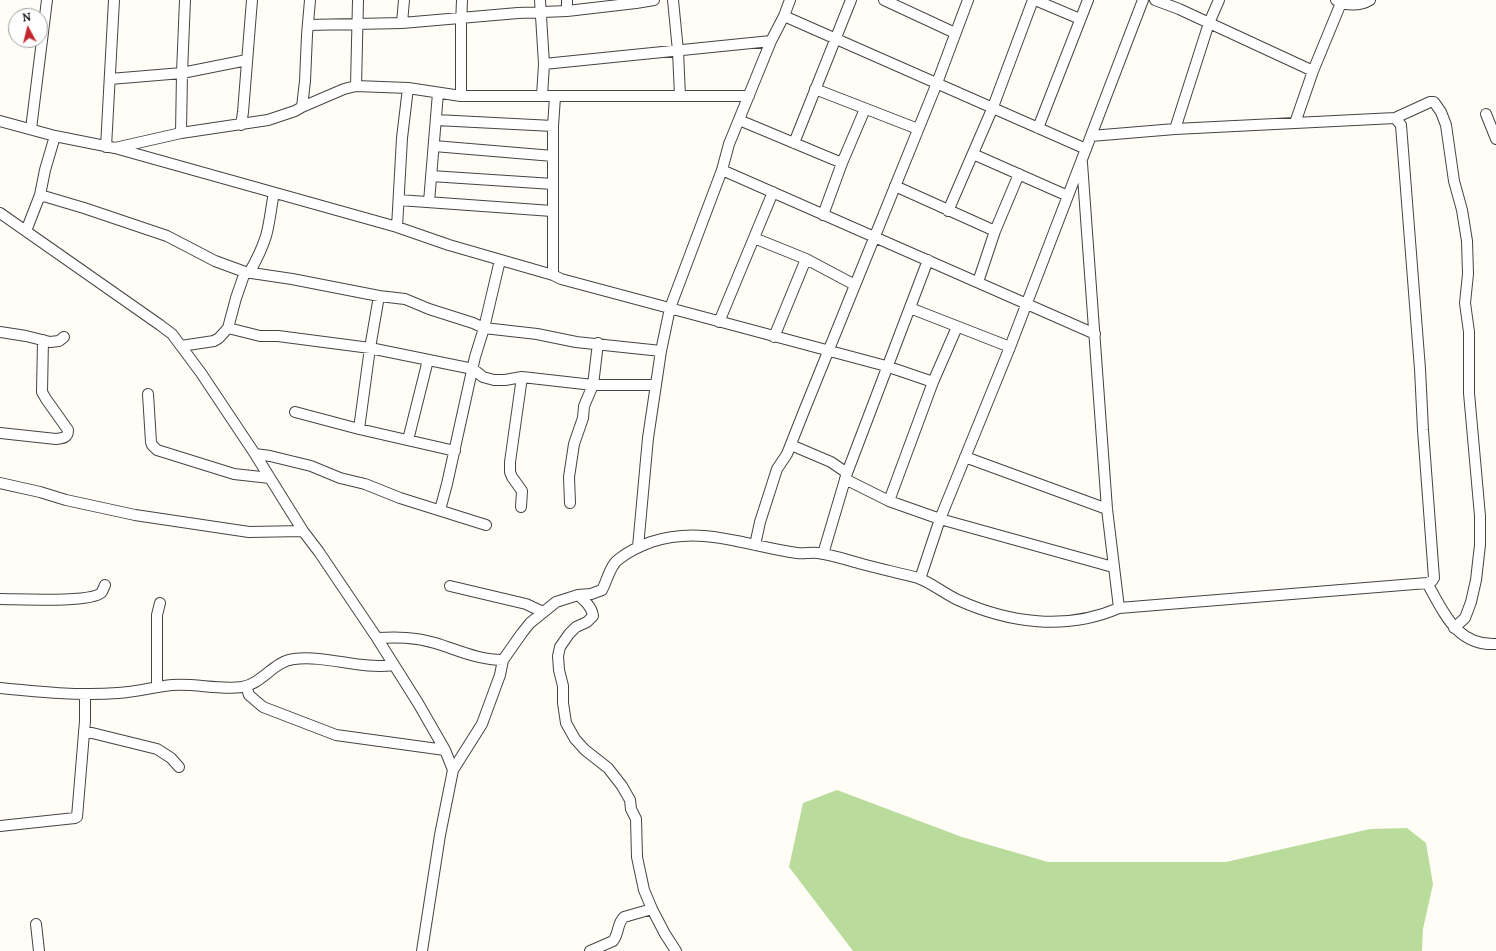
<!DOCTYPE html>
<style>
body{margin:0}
#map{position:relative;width:1496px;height:951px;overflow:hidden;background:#fffdf5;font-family:Lora,serif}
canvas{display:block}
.north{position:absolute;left:8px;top:8px;width:40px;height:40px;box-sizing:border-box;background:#fff;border:1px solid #a0a0a0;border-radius:50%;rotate:353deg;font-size:11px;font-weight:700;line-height:16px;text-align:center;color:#111}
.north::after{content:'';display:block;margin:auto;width:14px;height:18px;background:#c4262e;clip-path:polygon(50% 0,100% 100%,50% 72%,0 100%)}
</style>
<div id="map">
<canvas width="1496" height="951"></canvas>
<div class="north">N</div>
</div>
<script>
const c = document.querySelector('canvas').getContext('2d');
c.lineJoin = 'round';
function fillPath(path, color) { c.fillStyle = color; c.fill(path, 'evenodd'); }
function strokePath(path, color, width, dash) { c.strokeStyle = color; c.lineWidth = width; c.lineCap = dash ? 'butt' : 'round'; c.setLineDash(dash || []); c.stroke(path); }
fillPath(new Path2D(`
 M837,790L962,837L1048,862H1226L1370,829L1407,828L1426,843L1433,884L1423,929L1422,951H853L789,867L803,803Z`), '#b9dc9c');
const minor = new Path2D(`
 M540,0L544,64L542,96
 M635,0L636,3L654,0
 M673,0L678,51L680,96
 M884,0L955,33
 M1035,0L1080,19
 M1155,0L1179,9L1313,71L1341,3
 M1336,0C1346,6 1360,6 1370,0
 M567,11L636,3
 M784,16L1086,149
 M402,23L404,0
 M308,25L402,23L518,13L567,11V0
 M544,64L771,41
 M110,79L182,73L247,60
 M356,86L358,0
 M815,89L918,129
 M461,96V25L462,0
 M555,97L553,126V275L561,279L886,366L933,382
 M302,107L305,81L307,35L310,0
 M1486,114L1496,139
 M436,120L553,126
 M739,120L842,163
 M0,121L55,136L115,148L397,227L449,245L553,275
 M1295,123L1313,71
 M241,125L243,112L252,0
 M1038,128L1088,0
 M31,129L47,0
 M1175,129L1209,23L1219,0
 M181,133L182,73L185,0
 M1091,136L1175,129L1395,118L1430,102H1434L1441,112L1446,125L1454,181L1462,210L1467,241L1468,274L1465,303L1469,332V393L1480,516V545L1476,580L1471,602L1465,618L1454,628
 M794,143L851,0
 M434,146L553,156
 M106,147L114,0
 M115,148L181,133L268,120L295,111L302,107L344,89L356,86L408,88L461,96H749
 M973,154L1068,196
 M1082,163L1107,509L1119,608
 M722,170L1095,334
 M431,176L553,184
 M895,186L995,231
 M40,195L84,208L167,236L215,261L245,272L292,279L379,296L405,299L429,309L473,323L484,328L537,334L576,342L661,351
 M399,200L552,211
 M429,202L438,93
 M948,211L993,107L1033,0
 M0,213L160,325L172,334L201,373L255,454L303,531L319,552L377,638L418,703L445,750L453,770L440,835L422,951
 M823,215L842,163L865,109
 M397,227L402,138L408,88
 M26,231L40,195L45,170L55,136
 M754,238L806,259L855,285
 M249,273C256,261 262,249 266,236C270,222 271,207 274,193
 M978,282L995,231L1019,174
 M910,308L1010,347
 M719,322L773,192
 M228,328L260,336H278L370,348L473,369L483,377L494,380H505L522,377L593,385H656
 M0,332L26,336L50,342L59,341L64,337
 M774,337L806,259
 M181,346L214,341L219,338L228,328L236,298L245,272
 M148,394L151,442L152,445L157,450L234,474L270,478
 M295,412L359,429L455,451
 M359,429L370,348L379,296
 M0,433L56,439C63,438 68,438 68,430L46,399L42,392L43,340
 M408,440L428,360
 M791,445L831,462L847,473
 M255,454L270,456L311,466L340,478L365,484L400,498L486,525
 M965,457L1107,509
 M845,479L889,501L940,519L1113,567
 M0,483L40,492L66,500L135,515L249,532L303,531
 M889,501L933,382L957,327
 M570,503L569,477L574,444L583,418L584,406L593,385L598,343
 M521,507L522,491L512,477L510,472V462L522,377
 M440,510L447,484L475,357L484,328L500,260
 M755,545L760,522L777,469L787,454L804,411L937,83L968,0
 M638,547L648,438L661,351L670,308L722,170L729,144L771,41L784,16L790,0
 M823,554L847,473L928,260
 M920,579L940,519L1010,347L1143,0
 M1427,583C1444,612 1456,646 1496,644
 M450,586L526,604L543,612
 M578,595C585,601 592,607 593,616L587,622L576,627L569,634L560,647L558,656L559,670L563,686V703L566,723L575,739L585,750L608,768L622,786L630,800L631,809L636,819L637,857L644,890L652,909L665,934L676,951
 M0,599C19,599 89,603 101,593C103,591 104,587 105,585
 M377,638C397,637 415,637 435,643C458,650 478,660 503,660
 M246,686L249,695L263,707L336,735L445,750
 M157,687V615L160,603
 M0,688C39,692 79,696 118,693C136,692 154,687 172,685C195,683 218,690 242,687C262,684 274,661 294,659C328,655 360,670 394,665
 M84,731L157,749L171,758L179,767
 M453,770L482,724L500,675L503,660L522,633L530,623L556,602L578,595L591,594L602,590C607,581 610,565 619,559C629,551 640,546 651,542C703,525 746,546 797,553C804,554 811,552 818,553C833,555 847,560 862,564C880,569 899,573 918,578C930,582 945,594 958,600C1009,623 1066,631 1119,608L1427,583L1432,581L1434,578L1423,430L1420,369L1401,125L1395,118
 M0,826L75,818L77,817L85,721V694
 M36,924L39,951
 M590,951L613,941C619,934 617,923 624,917L652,909`);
strokePath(minor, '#444', 12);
strokePath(minor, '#fff', 10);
</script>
